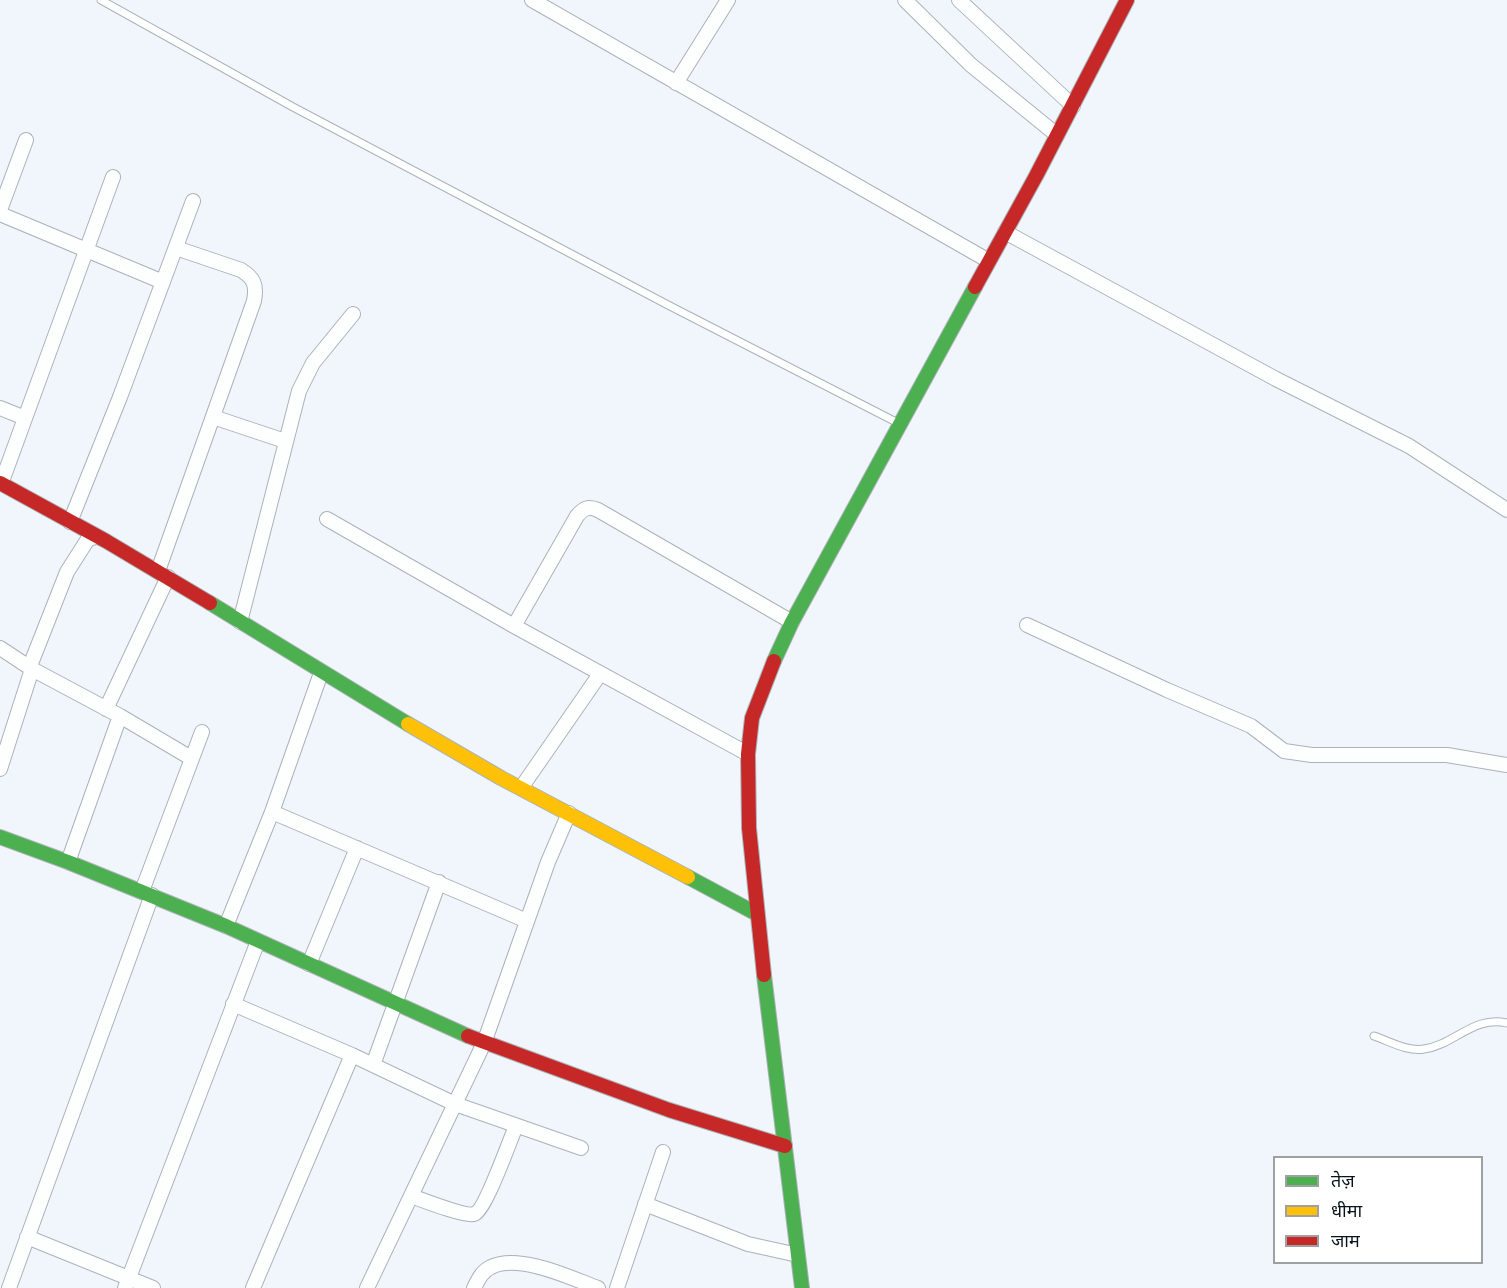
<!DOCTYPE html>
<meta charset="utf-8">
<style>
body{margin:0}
#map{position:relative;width:1507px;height:1288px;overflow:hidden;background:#f0f6fb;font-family:Commissioner,"Noto Sans Devanagari",sans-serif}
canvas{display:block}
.legend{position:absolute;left:1273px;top:1156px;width:210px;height:108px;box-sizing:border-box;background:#fff;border:2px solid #9da1a3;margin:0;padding:8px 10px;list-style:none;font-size:18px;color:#091319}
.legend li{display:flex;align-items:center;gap:12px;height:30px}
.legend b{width:30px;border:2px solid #9da1a3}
</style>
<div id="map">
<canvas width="1507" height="1288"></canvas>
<ul class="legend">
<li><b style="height:8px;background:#4caf50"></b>तेज़</li>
<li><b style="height:8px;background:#ffc107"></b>धीमा</li>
<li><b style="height:8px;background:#c62828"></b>जाम</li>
</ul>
</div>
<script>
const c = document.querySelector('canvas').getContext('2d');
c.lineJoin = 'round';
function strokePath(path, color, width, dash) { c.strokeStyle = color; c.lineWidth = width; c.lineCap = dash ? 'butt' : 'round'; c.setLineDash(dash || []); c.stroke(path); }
const lane = new Path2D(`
 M101,0L293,107L668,305L898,423
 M1374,1036C1389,1041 1408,1052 1424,1049C1454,1045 1474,1015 1507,1023`);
const street = new Path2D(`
 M532,0L989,261
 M905,0L971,65L1057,135
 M959,0L1073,106
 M676,83L728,0
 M0,210L26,140
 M0,214L163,282
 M1005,232L1276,379L1409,446L1507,510
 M0,408L25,418
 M213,417L285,441
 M1,484L113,177
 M327,519L514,626L748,754
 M70,522L120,397L193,201
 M158,571L254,301C257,285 254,278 241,270L176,248
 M240,622L299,391L313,363L353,314
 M1027,625L1167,690L1251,726L1284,751L1312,755H1447L1507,765
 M514,626L577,516C584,508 588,506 598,510L792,622
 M0,648L32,669L120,716L191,758
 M106,709L168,577
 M0,769L32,669L30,666L67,572L88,539L96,537
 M521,788L600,674
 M272,812L527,921
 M68,862L120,716
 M142,891L202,732
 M226,926L272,812L321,673
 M309,964L357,848
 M233,1004L352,1055L455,1104L581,1148
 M373,1065L439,882
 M411,1196C422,1200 466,1217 474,1214C485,1211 510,1140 516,1126
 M645,1204L748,1244L798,1255
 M27,1237L153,1288
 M9,1288L152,895
 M125,1288L258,941
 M253,1288L352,1055
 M367,1288L484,1043L548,862L569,813
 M474,1288C478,1280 482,1271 491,1267C519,1253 571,1278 598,1288
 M617,1288L663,1152`);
const fast = new Path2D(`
 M210,603L408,724
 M774,661L792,622L975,287
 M0,837L68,862L226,926L468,1036
 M688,877L757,914
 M764,975L802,1288`);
const slow = new Path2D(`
 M408,724L501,778L688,877`);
const jam = new Path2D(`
 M975,287L1036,176L1127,0
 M0,483L106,541L210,603
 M764,975L749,828L748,754L752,718L774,661
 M468,1036L669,1110L785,1146`);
strokePath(lane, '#abb3b8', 9);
strokePath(street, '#abb3b8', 16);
strokePath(fast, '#abb3b8', 16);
strokePath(slow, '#abb3b8', 16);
strokePath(jam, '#abb3b8', 16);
strokePath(lane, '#fdfefe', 7);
strokePath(street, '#fdfefe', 14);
strokePath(fast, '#4caf50', 14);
strokePath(slow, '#ffc107', 14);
strokePath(jam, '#c62828', 14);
</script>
